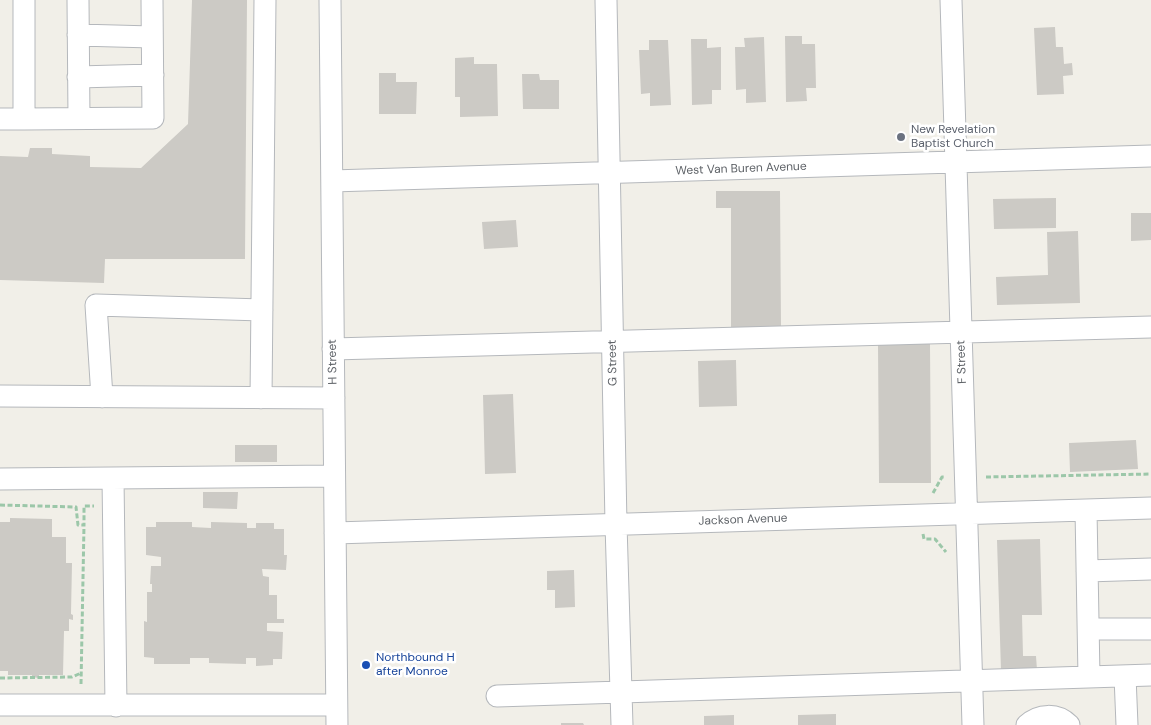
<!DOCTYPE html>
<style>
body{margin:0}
canvas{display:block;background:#f1efe8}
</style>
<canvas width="1151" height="725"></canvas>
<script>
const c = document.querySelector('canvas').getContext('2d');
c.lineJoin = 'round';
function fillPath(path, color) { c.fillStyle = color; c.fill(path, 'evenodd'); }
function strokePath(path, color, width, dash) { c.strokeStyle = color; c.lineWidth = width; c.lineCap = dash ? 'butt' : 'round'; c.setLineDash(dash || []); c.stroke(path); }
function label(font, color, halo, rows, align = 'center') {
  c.font = font + ' "DM Sans",sans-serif'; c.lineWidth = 5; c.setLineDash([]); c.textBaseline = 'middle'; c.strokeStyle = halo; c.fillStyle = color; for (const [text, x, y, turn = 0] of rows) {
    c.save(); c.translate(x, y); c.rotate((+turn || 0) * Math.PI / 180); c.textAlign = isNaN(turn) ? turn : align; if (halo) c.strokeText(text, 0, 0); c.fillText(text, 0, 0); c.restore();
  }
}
fillPath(new Path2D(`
 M192,0H247L245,259H105L104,283L0,280V156L28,157L30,148H52V154L90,156V167L141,168L188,124Z
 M1055,27L1056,47H1063L1064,64L1072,63L1073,75L1063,76L1064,94L1037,95L1034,28Z
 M785,36H802V44H815L816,88H806L807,101L786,102Z
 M764,37L766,102L746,103V89L736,90L735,47H745L744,38Z
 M691,39H707V48L721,47V90H712V104L692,105Z
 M649,40H668L671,105L650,106V93L641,94L639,50H649Z
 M474,57V64H497L498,116L460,117V97H455V58Z
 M379,73H396V82H417L416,114H379Z
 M522,74H539L540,80H559V109H523Z
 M716,191H780L781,328H731V208H716Z
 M1056,198V228L994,229L993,199Z
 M1131,213H1151V240L1131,241Z
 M516,220L518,247L484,249L482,222Z
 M1078,231L1080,303L997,305L996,277L1048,275L1047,232Z
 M878,344H930L931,483H879Z
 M736,360L737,406L699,407L698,361Z
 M513,394L516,473L485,474L483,395Z
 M1136,440L1138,469L1070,472L1069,443Z
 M235,445H277V462H235Z
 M203,492H238L237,509L203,508Z
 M10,518L52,519V537H66V563H72L71,614L73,615V620L69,619V631H64L63,675H39V678L32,677V675H8V671H0V522H10Z
 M156,522H192V527L211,528V522L247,523V528H256V523H274V529H284V555H287L286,570L262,569L263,576L269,577V595H277V619H284V623H267V631L283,632L282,659H273V665L256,666V658H246V664L209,663V658H190V664H154V658L144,657V621L147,622V592H152V584H150L151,566H161V557L146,555V527H156Z
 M1040,539L1042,615H1022L1023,656H1036L1037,670L1001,671L997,540Z
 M574,570L575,607L555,608V590H547V571Z
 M836,714V725H798V715Z
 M734,715V725H704V716Z
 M561,723H583L584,725H561Z`), '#cccac5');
const minor = new Path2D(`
 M78,0L79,118
 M330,0L337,725
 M606,0L616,524L622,725
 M951,0L973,725
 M78,35L152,37
 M78,77L153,75
 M0,119H24V0
 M24,119L153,118L152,0
 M332,181L1151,156
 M333,349L1151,327
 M0,396L334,398
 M102,397L96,305L262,310
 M261,398L265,0
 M113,478L116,706
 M0,479L334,476
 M1086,510L1089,677
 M335,533L1151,508
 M1087,571L1151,569
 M1089,629H1151
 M1125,676L1127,725
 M497,696L1151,675
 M0,705H336
 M1027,725C1039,714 1057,713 1069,725`);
strokePath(minor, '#b5b8bc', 23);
strokePath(new Path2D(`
 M986,477L1151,474
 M933,493L942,477H945
 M0,505L76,507L78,525H84V506H94
 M923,534L924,539H935L946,552
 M0,678L72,677L81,673
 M81,684L84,525`), '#9cc7a9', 3, [5, 2.5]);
strokePath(minor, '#fff', 21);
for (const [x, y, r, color] of [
 [901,137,5,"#6b7280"],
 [366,665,5,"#1a4fb4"]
]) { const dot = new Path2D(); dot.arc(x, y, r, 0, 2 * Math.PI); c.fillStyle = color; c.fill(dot); strokePath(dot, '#fff', 2); }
label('12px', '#5b616d', '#fff', [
 ["New Revelation",911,130],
 ["Baptist Church",911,144]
], 'left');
label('12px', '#5f6368', '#fff', [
 ["West Van Buren Avenue",741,169,-2],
 ["H Street",333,362,-91],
 ["F Street",962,362,-92],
 ["G Street",613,363,-91],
 ["Jackson Avenue",743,520,-2]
]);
label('12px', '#164399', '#fff', [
 ["Northbound H",376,658],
 ["after Monroe",376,672]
], 'left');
</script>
